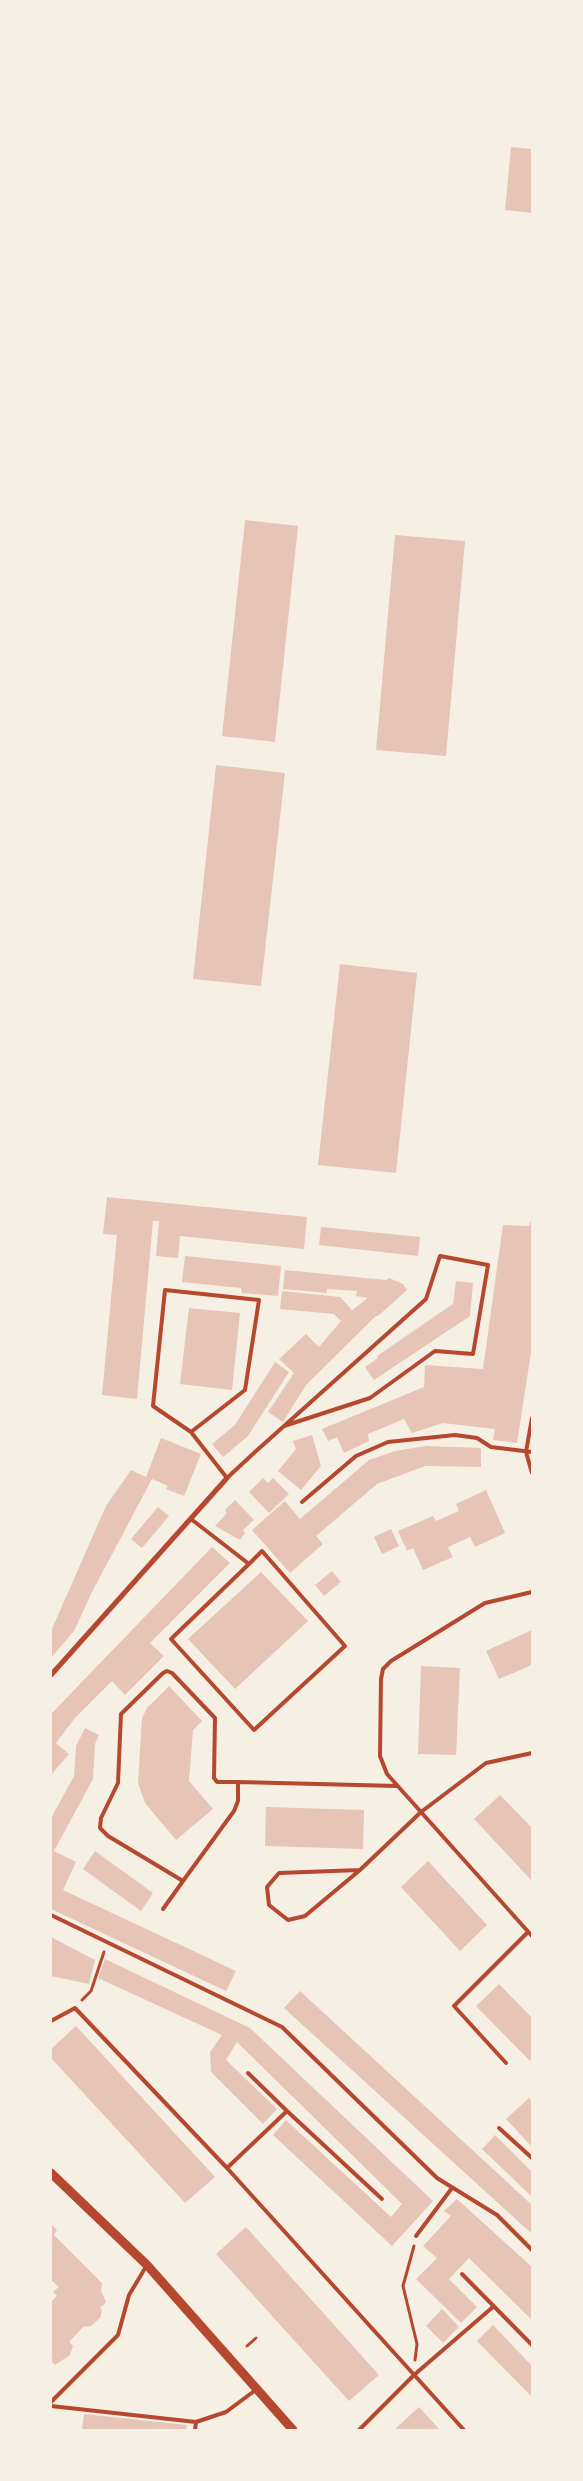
<!DOCTYPE html>
<style>
body{margin:0}
#map{position:relative;width:583px;height:2481px;overflow:hidden;background:#f6efe4;font-family:"Golos Text",sans-serif}
canvas{display:block}
.frame{position:absolute;inset:0;border:52px solid #f6efe4;pointer-events:none}
</style>
<div id="map">
<canvas width="583" height="2481"></canvas>
<div class="frame"></div>
</div>
<script>
const c = document.querySelector('canvas').getContext('2d');
c.lineJoin = 'round';
function fillPath(path, color) { c.fillStyle = color; c.fill(path, 'evenodd'); }
function strokePath(path, color, width, dash) { c.strokeStyle = color; c.lineWidth = width; c.lineCap = dash ? 'butt' : 'round'; c.setLineDash(dash || []); c.stroke(path); }
fillPath(new Path2D(`
 M511,147L532,149V213L505,210Z
 M245,520L298,526L275,742L222,736Z
 M395,535L465,541L446,756L376,750Z
 M216,765L285,773L261,986L193,979Z
 M340,964L417,973L396,1173L318,1165Z
 M107,1197L307,1217L304,1249L180,1236L178,1258L156,1256L159,1221H153L137,1399L102,1395L117,1235L103,1234Z
 M532,1218V1346L517,1443L493,1440L495,1429L443,1423L412,1433L404,1419L368,1434L369,1441L344,1453L337,1437L328,1441L322,1429L424,1387L425,1365L483,1369L503,1225L529,1226Z
 M321,1227L420,1237L418,1256L319,1245Z
 M185,1256L281,1266L278,1296L242,1293L241,1288L182,1282Z
 M285,1270L386,1280L389,1278L403,1284L407,1290L378,1316H376L306,1385L283,1422L268,1412L294,1373L279,1359L306,1334L319,1347L341,1321L334,1314L280,1309L282,1291L340,1297L352,1310L368,1298L356,1296L357,1291L327,1289V1293L283,1289Z
 M456,1281L473,1283L470,1316L374,1380L365,1367L378,1358L377,1356L453,1304Z
 M189,1308L240,1313L232,1390L180,1384Z
 M275,1362L289,1372L248,1436L223,1457L212,1444L235,1425Z
 M312,1435L321,1466L301,1490L278,1471L296,1449L293,1441Z
 M161,1438L201,1454L184,1496L166,1489L168,1486L152,1479L92,1592L74,1631L51,1658V1631L106,1506L131,1470L146,1477Z
 M426,1446L481,1448V1467L425,1466L377,1484L316,1536L323,1544L290,1573L252,1530L285,1501L300,1519L369,1460L395,1451Z
 M263,1478L268,1483L273,1478L289,1494L269,1513L249,1492Z
 M486,1490L505,1533L475,1547L470,1537L448,1547L453,1557L423,1570L413,1548L407,1551L398,1531L433,1516L436,1521L459,1511L456,1504Z
 M235,1500L254,1520L243,1530L245,1533L240,1540L215,1526L227,1513L225,1510Z
 M158,1507L169,1516L142,1548L131,1539Z
 M391,1529L399,1546L382,1554L374,1537Z
 M212,1547L230,1563L150,1643L164,1656L125,1695L112,1681L75,1718L56,1743L69,1754L51,1775V1714Z
 M332,1571L341,1582L324,1596L315,1585Z
 M261,1572L308,1621L235,1689L188,1639Z
 M532,1630V1665L499,1679L486,1651Z
 M421,1666L460,1668L456,1755L418,1754Z
 M169,1686L202,1721L193,1730L189,1781L213,1809L176,1840L145,1803L138,1783L142,1718L147,1708Z
 M85,1728L99,1735L95,1744L93,1779L54,1851L76,1862L63,1890L236,1971L226,1991L51,1909V1818L74,1776L76,1746Z
 M500,1795L532,1828V1881L474,1819Z
 M266,1807L364,1810L363,1849L265,1846Z
 M95,1851L153,1893L141,1911L83,1869Z
 M428,1861L487,1925L460,1951L401,1887Z
 M51,1937L95,1960L89,1984L51,1976Z
 M105,1959L250,2028L433,2201L392,2246L273,2135L286,2120L391,2217L402,2204L237,2042L226,2060L277,2109L263,2124L211,2072L210,2052L222,2035L98,1978Z
 M499,1984L532,2018V2058L530,2061L476,2006Z
 M300,1991L532,2205V2234L284,2008Z
 M76,2026L215,2177L185,2203L51,2058V2049Z
 M529,2098L532,2101V2147L506,2119Z
 M495,2135L532,2172V2197L482,2149Z
 M457,2199L532,2267V2320L469,2258L449,2279L477,2307L461,2323L416,2279L437,2258L423,2246L451,2216L444,2211Z
 M51,2224L57,2230L54,2235L102,2283L101,2291L106,2302L100,2308L102,2310L100,2318L91,2326L83,2327L69,2342L73,2346L70,2355L55,2365L51,2361V2302L57,2296L53,2292L59,2287L51,2280Z
 M246,2227L379,2375L349,2401L216,2254Z
 M442,2309L459,2327L443,2343L426,2326Z
 M493,2325L532,2366V2397L477,2341Z
 M419,2407L440,2430H394Z
 M84,2414L187,2425L186,2430H82Z`), '#e6c5b7');
strokePath(new Path2D(`
 M82,2000L91,1991L104,1952
 M414,2246L403,2286L417,2344L415,2360
 M247,2346L256,2338`), '#b5482f', 3);
strokePath(new Path2D(`
 M532,1418L526,1452L532,1473
 M191,1432L245,1390L259,1300L165,1290L153,1406L191,1432L227,1478L255,1452L426,1299L440,1256L488,1265L473,1354L435,1351L370,1398L284,1426
 M302,1502L356,1456L388,1442L455,1435L477,1438L491,1447L532,1452
 M191,1519L249,1564L262,1551L345,1646L254,1730L171,1639L249,1564
 M532,1592L485,1603L391,1661L383,1669L381,1679L380,1756L387,1774L532,1936
 M238,1782V1801L234,1811L183,1881L108,1836L100,1828L101,1818L118,1783L121,1714L163,1673L167,1671L172,1673L215,1718L214,1778L217,1782H238L397,1786
 M360,1870L305,1916L288,1920L269,1905L267,1887L279,1873L360,1870L421,1812L486,1763L532,1753
 M163,1909L183,1881
 M51,1915L282,2027L437,2178L497,2215L532,2250
 M51,2021L75,2008L227,2168L464,2430
 M506,2063L454,2006L528,1932
 M248,2073L287,2111
 M499,2128L532,2158
 M227,2168L287,2111L382,2199
 M416,2236L452,2188
 M462,2274L532,2345
 M51,2402L118,2335L129,2295L147,2265
 M51,2406L196,2422L226,2412L257,2389
 M195,2430L196,2422
 M359,2430L414,2375L494,2306`), '#b5482f', 4);
strokePath(new Path2D(`
 M51,1675L227,1478`), '#b5482f', 5);
strokePath(new Path2D(`
 M51,2173L147,2265L293,2430`), '#b5482f', 9);
</script>
